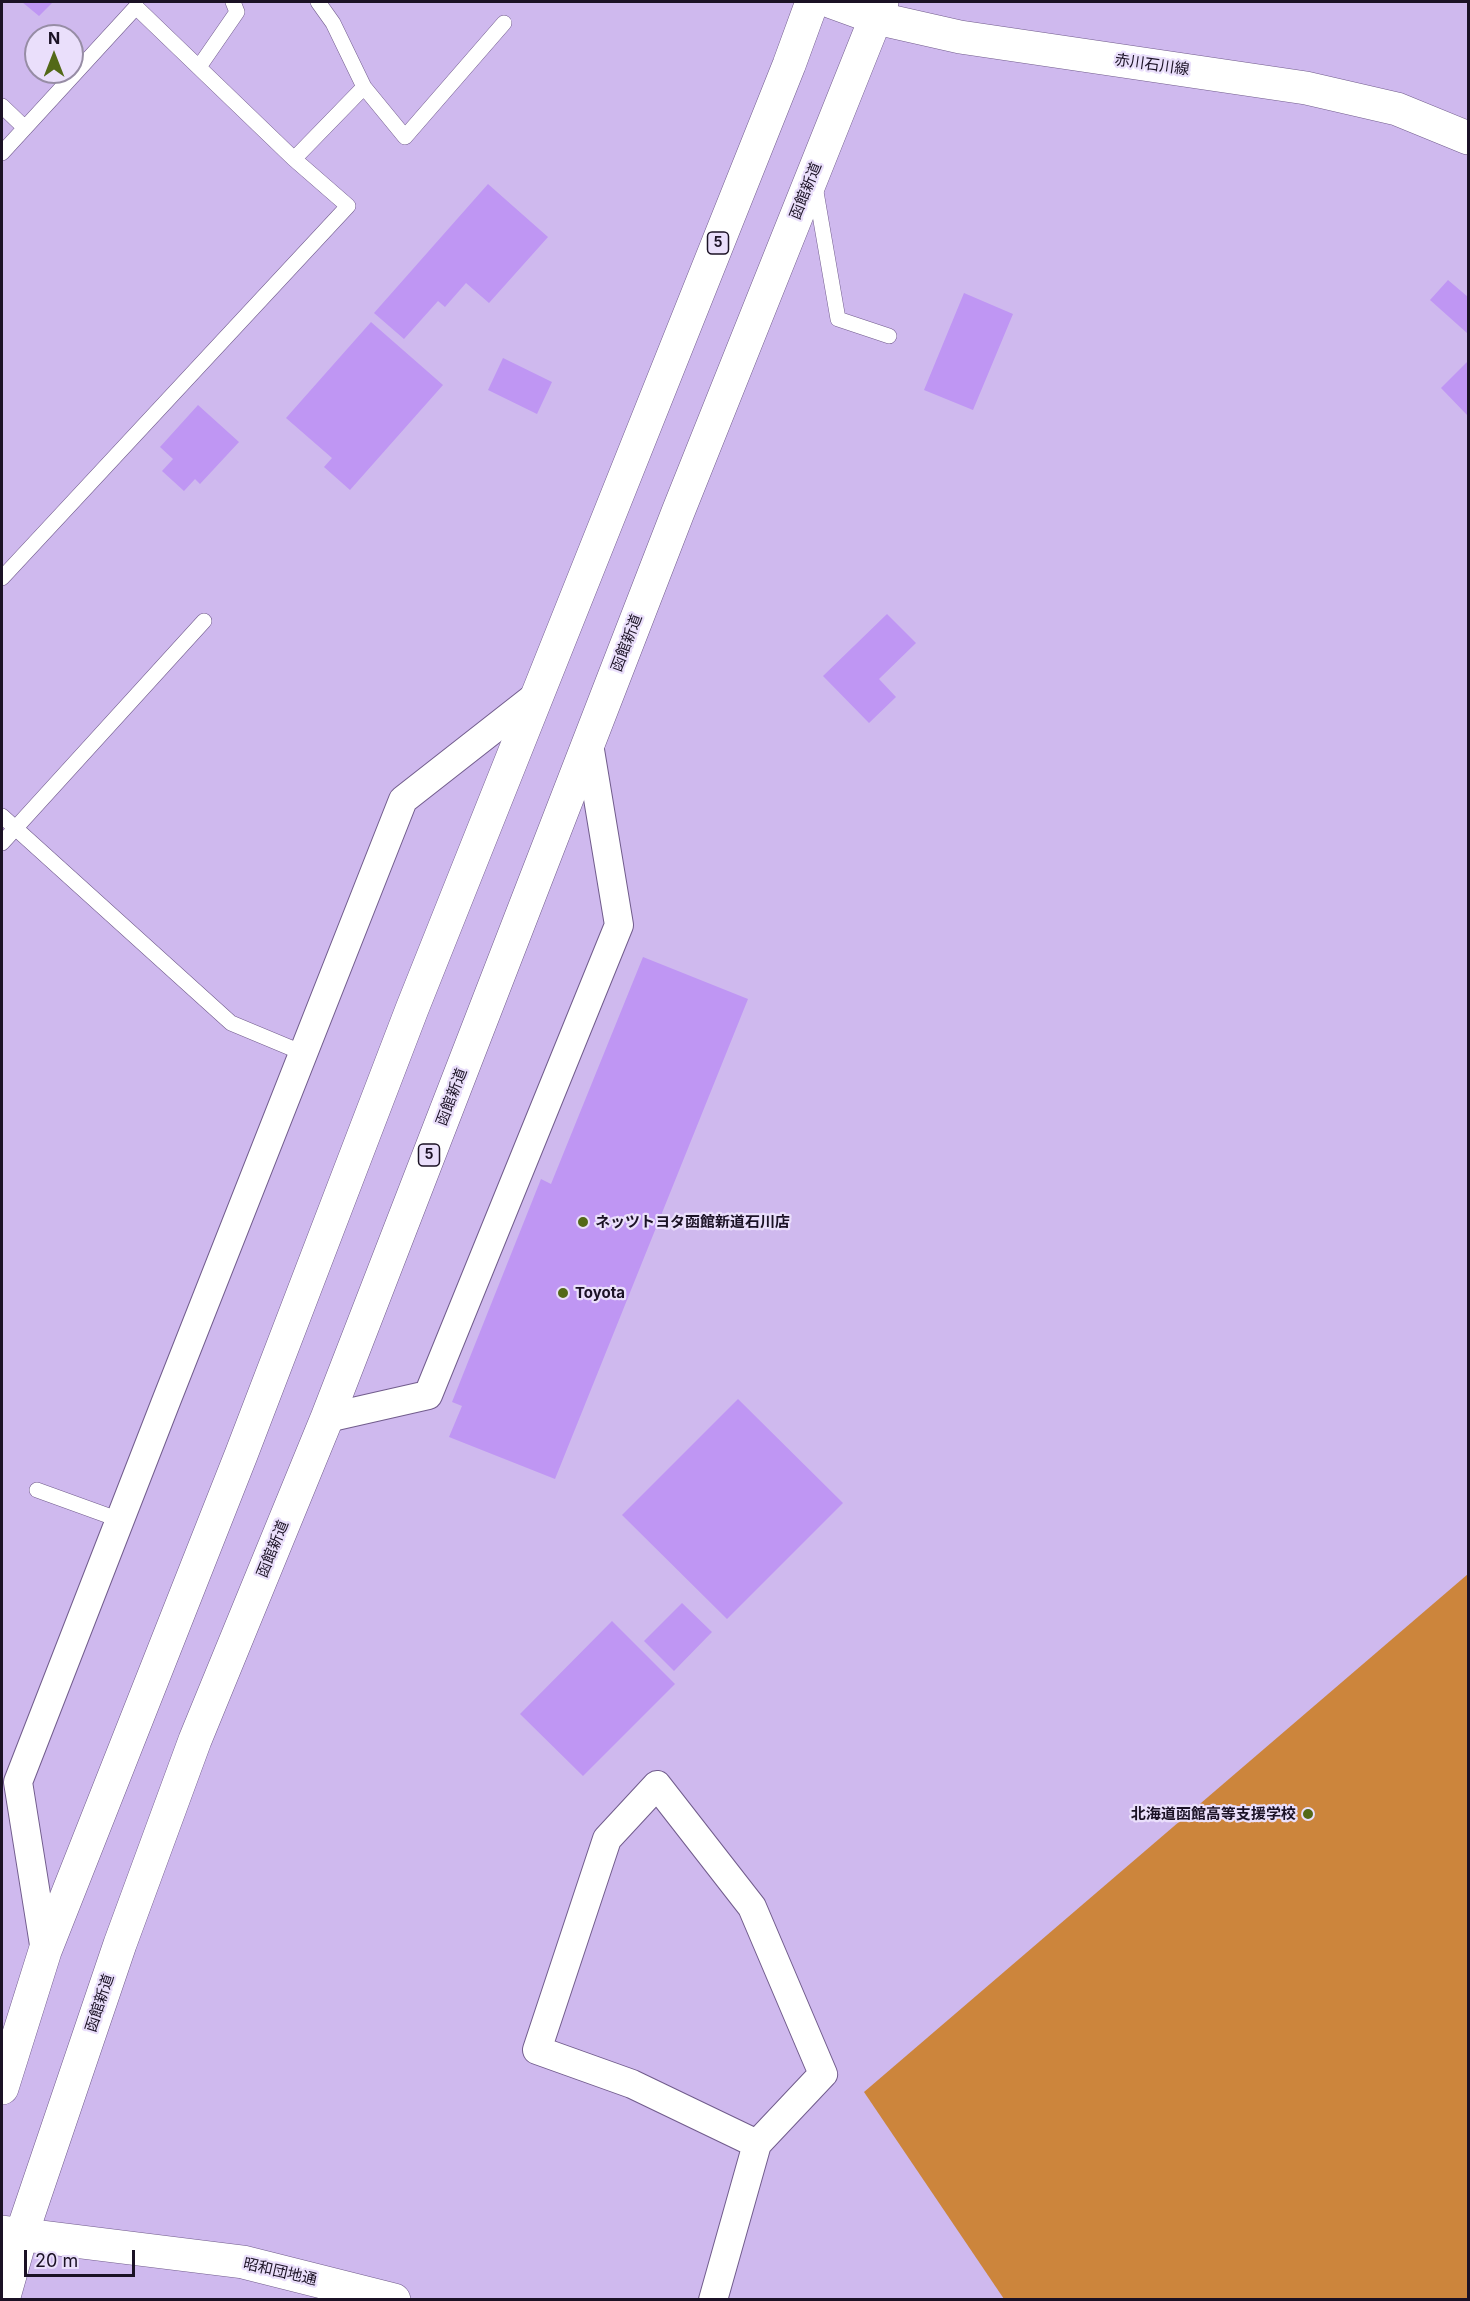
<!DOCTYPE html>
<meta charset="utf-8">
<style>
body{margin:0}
#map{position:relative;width:1470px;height:2301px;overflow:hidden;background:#cfb9ee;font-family:Inter,sans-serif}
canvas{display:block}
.frame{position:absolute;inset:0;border:3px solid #1b1225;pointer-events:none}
.north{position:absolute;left:24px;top:24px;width:60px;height:60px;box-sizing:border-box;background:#eadffb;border:2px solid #978da5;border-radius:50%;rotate:0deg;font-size:16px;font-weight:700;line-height:24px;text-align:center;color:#1b1225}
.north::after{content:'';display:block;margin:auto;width:21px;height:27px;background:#536917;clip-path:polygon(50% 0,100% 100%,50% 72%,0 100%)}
.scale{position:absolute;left:24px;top:2250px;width:111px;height:27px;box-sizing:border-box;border:3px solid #1b1225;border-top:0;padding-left:8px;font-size:18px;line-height:21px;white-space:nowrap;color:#1b1225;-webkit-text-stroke:4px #eadffb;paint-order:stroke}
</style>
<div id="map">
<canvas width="1470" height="2301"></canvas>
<div class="frame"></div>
<div class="north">N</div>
<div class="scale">20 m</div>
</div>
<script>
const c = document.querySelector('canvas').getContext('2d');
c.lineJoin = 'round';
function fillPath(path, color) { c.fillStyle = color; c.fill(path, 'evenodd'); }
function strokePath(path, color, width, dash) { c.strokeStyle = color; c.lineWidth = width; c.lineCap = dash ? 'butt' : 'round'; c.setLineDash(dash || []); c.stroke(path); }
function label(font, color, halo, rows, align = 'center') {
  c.font = font + ' Inter,"Noto Sans JP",sans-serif'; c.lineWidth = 4.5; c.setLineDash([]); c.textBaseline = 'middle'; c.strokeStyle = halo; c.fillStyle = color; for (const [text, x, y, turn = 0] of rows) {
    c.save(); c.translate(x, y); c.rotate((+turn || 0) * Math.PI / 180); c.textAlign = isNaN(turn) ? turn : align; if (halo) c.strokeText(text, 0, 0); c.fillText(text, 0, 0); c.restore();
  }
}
fillPath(new Path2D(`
 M1468,1574V2299H1004L864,2092Z`), '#cc853c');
fillPath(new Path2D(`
 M22,2H53L39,16Z
 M488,184L548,237L489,303L466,283L445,307L438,301L404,339L374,313Z
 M1448,280L1468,297L1467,333L1430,300Z
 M964,293L1013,314L973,410L924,390Z
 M371,322L443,385L350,490L324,467L332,458L286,418Z
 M503,358L552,382L537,414L488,390Z
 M1468,361V416L1441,388Z
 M198,405L239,442L200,484L195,479L184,491L162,471L173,459L160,447Z
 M887,614L916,643L879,679L896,697L869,723L823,676Z
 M643,957L748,999L555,1479L449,1437L462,1406L452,1402L541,1179L551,1184Z
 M738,1399L843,1503L727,1619L622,1515Z
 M682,1603L712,1632L674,1671L644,1641Z
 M612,1621L675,1684L583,1776L520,1714Z`), '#bf96f3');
const service = new Path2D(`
 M318,2L333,23L364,87
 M199,67L237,12L233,2
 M2,106L25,128
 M2,153L136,7L294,159
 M815,186L838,319L889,336
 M2,578L348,206L294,159L364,87L405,137L504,23
 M2,816L231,1023L303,1053
 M2,843L204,621
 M37,1490L120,1520`);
const minor = new Path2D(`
 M327,1418L428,1395L619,925L589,744
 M45,1951L18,1782L165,1404L403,800L537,695
 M713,2300L757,2144L823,2074L752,1907L657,1785L607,1839L537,2050L632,2084L757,2144`);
const tertiary = new Path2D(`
 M832,2L876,18L960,37L1306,88L1397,109L1468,138
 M2,2232L243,2262L394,2300`);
const trunk = new Path2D(`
 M2,2088L45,1951L241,1455L412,1009L789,65L812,2
 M3,2300L22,2233L120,1944L195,1740L327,1418L678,512L882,2`);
strokePath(service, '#715c8c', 16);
strokePath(minor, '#715c8c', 30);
strokePath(tertiary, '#715c8c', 34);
strokePath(trunk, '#715c8c', 34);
strokePath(service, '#fff', 15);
strokePath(minor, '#fff', 28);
strokePath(tertiary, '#fff', 33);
strokePath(trunk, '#fff', 33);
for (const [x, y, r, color] of [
 [583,1222,6,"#536917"],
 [563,1293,6,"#536917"],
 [1308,1814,6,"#536917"]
]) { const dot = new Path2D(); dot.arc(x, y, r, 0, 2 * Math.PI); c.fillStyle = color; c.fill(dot); strokePath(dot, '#eadffb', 2); }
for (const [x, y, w] of [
 [718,243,21],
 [429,1155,21]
]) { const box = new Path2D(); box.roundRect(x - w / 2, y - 11, w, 22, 4.5); c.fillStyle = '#eadffb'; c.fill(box); strokePath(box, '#1b1225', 1.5); }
label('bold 14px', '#1b1225', null, [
 ["5",718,243],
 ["5",429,1155]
]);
label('15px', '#1b1225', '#eadffb', [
 ["赤川石川線",1152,65,8],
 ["函館新道",806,191,-68],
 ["函館新道",627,643,-69],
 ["函館新道",452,1097,-69],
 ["函館新道",273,1549,-68],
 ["函館新道",100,2003,-72],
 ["昭和団地通",280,2272,13]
]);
label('bold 15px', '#1b1225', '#eadffb', [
 ["ネッツトヨタ函館新道石川店",595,1222],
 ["Toyota",575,1293],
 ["北海道函館高等支援学校",1296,1814,"right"]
], 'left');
</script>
